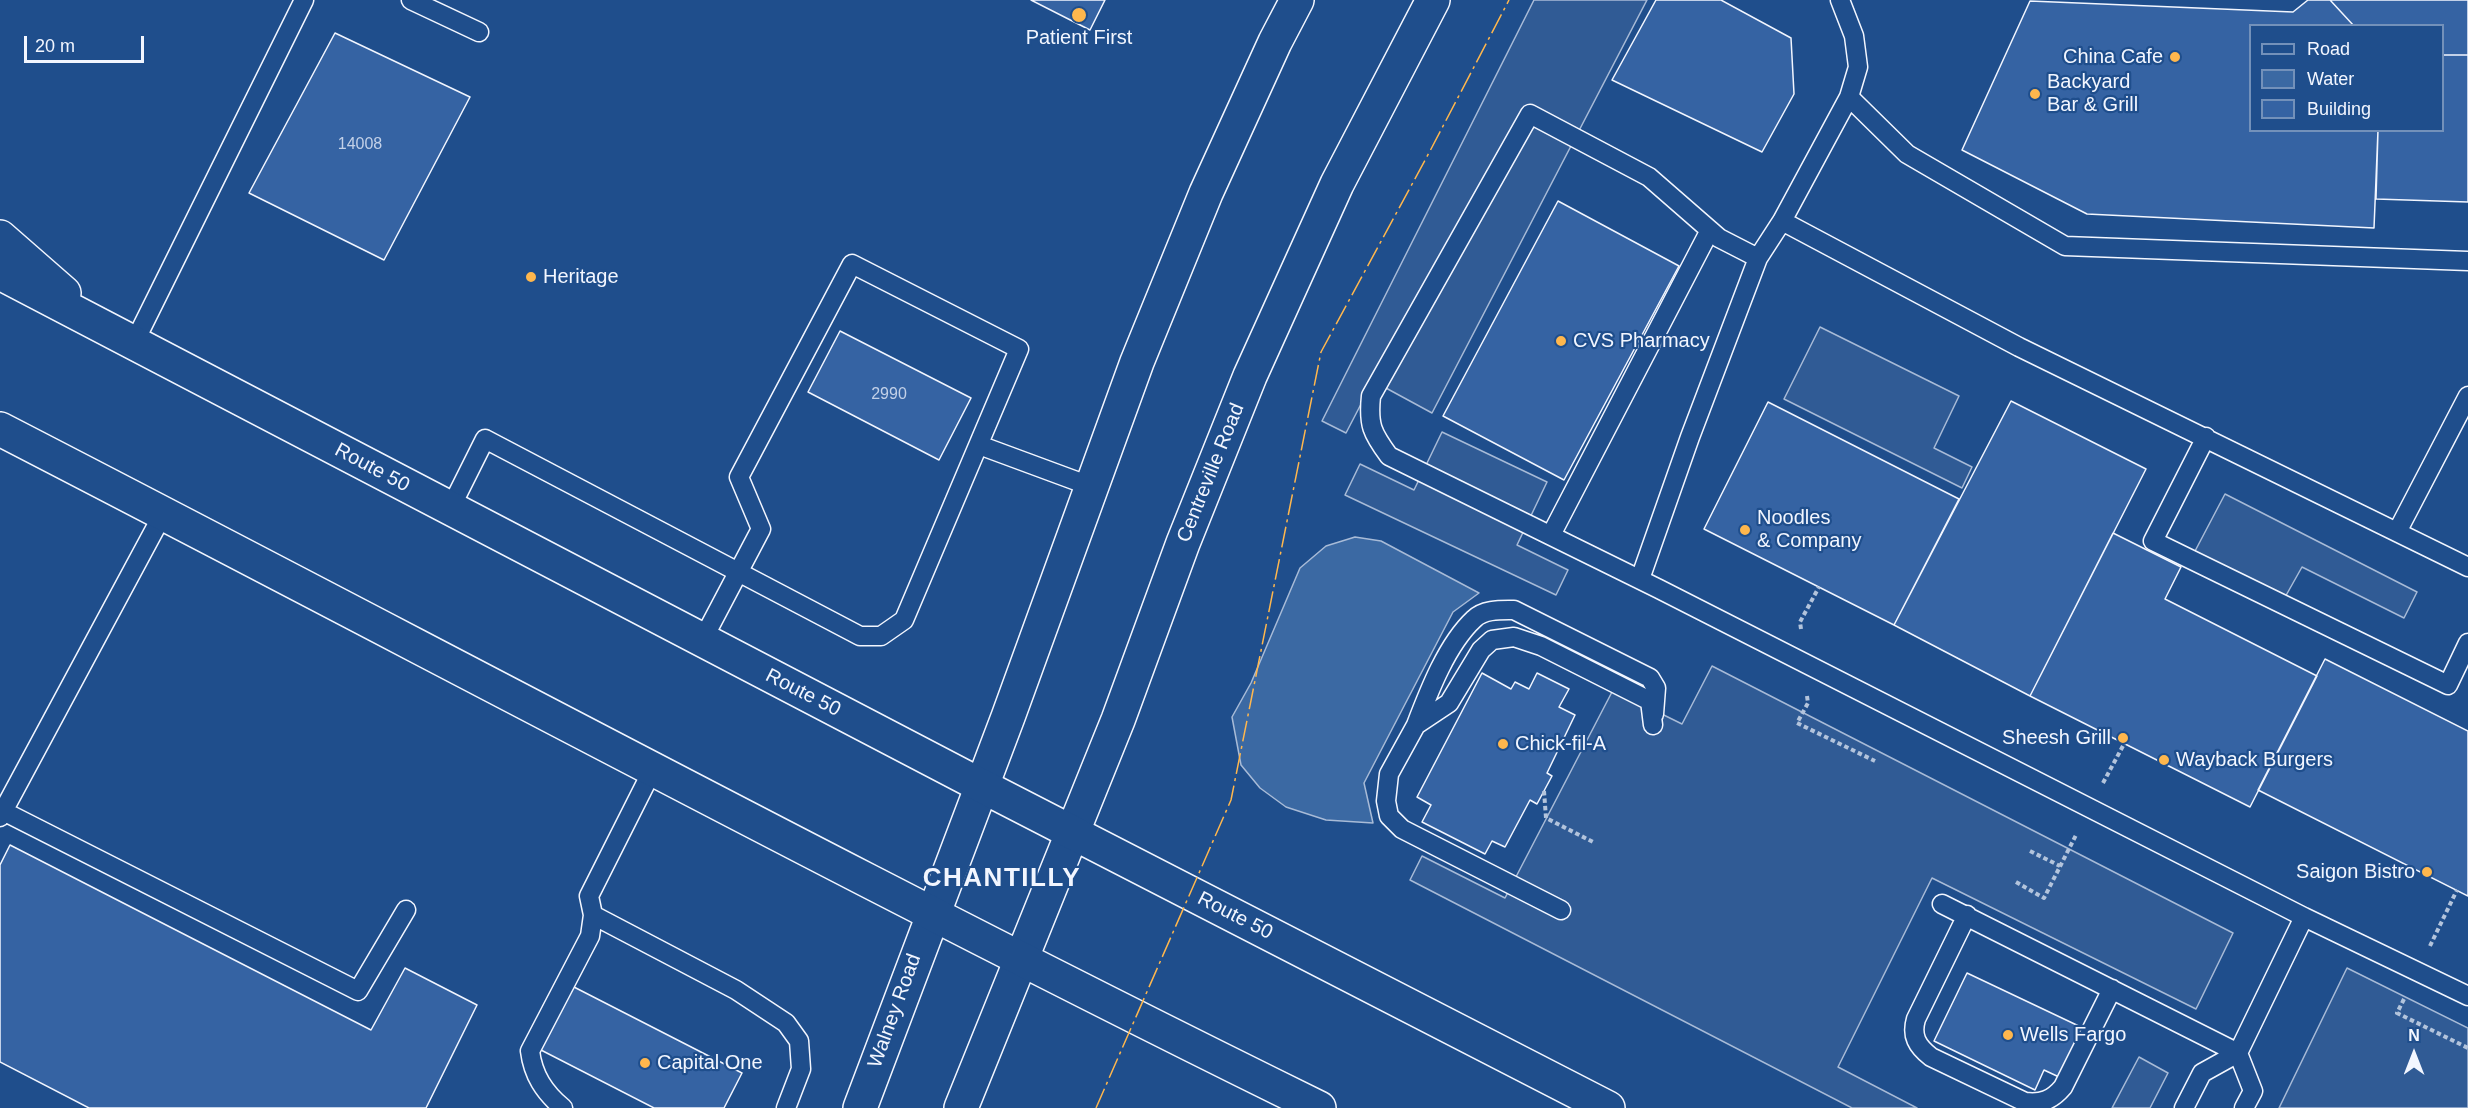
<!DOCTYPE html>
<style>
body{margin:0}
#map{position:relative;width:2468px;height:1108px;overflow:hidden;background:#1f4e8c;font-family:Helvetica,sans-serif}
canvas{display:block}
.legend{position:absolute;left:2249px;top:24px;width:195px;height:108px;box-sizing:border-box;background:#1f4e8c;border:2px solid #7391ba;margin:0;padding:8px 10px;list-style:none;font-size:18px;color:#f2f6ff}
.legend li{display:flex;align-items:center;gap:12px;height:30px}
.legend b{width:30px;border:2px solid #7391ba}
.north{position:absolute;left:2384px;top:1024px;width:60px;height:60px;-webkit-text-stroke:4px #1f4e8c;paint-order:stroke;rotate:0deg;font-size:16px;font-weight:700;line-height:24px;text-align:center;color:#f2f6ff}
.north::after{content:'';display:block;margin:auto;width:21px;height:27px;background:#f2f6ff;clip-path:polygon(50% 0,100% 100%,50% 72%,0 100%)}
.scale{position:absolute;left:24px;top:36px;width:120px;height:27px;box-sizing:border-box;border:3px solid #f2f6ff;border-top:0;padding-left:8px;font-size:18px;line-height:21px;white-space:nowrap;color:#f2f6ff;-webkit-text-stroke:4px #1f4e8c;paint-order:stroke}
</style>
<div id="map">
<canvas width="2468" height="1108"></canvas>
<ul class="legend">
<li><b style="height:8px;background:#1f4e8c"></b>Road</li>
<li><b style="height:16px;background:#3b69a3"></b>Water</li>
<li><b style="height:16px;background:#3563a3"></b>Building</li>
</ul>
<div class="north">N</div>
<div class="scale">20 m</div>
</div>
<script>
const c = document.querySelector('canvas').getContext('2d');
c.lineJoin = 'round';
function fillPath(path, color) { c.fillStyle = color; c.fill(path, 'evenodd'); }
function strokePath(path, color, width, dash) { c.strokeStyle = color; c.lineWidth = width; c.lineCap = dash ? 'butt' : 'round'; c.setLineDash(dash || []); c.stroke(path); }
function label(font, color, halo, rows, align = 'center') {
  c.font = font + ' Helvetica,sans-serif'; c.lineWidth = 4.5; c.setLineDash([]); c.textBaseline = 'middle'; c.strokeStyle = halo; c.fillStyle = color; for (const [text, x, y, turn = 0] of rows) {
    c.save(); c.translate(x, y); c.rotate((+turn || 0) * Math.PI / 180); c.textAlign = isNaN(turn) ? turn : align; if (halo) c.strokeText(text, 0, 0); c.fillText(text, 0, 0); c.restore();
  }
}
const parking = new Path2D(`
 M1534,0H1647L1432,413L1373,381L1346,433L1322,421Z
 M1820,327L1959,396L1934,448L1972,467L1962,488L1784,399Z
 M1442,432L1547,482L1517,545L1568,570L1556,595L1345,495L1360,464L1414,490Z
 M2225,494L2417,592L2404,618L2302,567L2284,599L2194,553Z
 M1712,666L2233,933L2196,1009L1932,878L1838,1067L1917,1108H1852L1410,880L1422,856L1505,898L1613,690L1682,724Z
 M2347,968L2468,1028V1108H2279Z
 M2139,1057L2168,1073L2150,1108H2112Z`);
fillPath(parking, '#305b95');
strokePath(parking, '#a8bbd7', 1.5);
const water = new Path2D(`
 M1355,537L1381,541L1479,593L1453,612L1364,783L1373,823L1326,820L1286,807L1260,788L1241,765L1232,717L1251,683L1300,568L1326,546Z`);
fillPath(water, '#3b69a3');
strokePath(water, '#a8bbd7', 1.5);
const building = new Path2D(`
 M1031,0H1105L1090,30Z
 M1656,0H1721L1791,38L1794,94L1762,152L1612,80Z
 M2308,0H2330L2354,26H2250V130H2378L2374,228L2087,214L1962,150L2030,1L2293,12Z
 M2330,0H2468V55H2442V26H2354Z
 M335,33L470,97L384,260L249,193Z
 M2442,55H2468V202L2376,199L2378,130H2442Z
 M1558,201L1679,266L1564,480L1443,416Z
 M840,331L971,398L939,460L808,392Z
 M2011,401L2146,469L2030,696L1894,625Z
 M1768,402L1959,499L1894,625L1704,529Z
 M2113,533L2181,567L2165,599L2317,676L2250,807L2030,696Z
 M2325,659L2468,731V896L2258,790Z
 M1482,673L1511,689L1515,682L1529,689L1537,673L1569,689L1559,707L1575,715L1547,773L1552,776L1537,804L1530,800L1505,847L1492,841L1485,854L1422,822L1431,805L1417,797Z
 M10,845L371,1030L405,968L477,1005L426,1108H89L0,1062V865Z
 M1967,973L2083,1028L2059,1077L2044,1070L2035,1090L1934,1041Z
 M572,986L742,1073L724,1108H654L539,1049Z`);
fillPath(building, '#3563a3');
strokePath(building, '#f2f6ff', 1.5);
const lane = new Path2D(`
 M411,0L479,32
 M1849,97L1907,154L2065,246L2468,261
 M1782,221L2019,347L2468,567
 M1758,258L1782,221L1849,97L1858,67L1854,36L1840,0
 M133,345L304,0
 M2206,437L2153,541L2448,685L2468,643
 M979,445L1090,486
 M450,509L485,439L860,636H881L904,620L1019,349L852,264L739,477L761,529L702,641
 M2397,532L2468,396
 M1551,535L1710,230
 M1640,579L1690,437L1758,258L1719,238L1649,177L1530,114L1371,396C1368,425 1372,433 1389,456L1659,589L2304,917L2238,1053L2202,1073L2184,1108
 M1416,725C1429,691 1447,644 1474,619C1484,609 1501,610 1514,610L1650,678L1656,688L1654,714
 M3,811L358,991L406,910
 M0,817L163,514
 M1942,904L2238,1053L2253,1091L2244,1108
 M1561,910L1402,829L1389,816L1386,801L1389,774L1416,725L1449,703L1481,650L1492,640L1514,637L1541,646L1650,701L1653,725
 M593,915L736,990L786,1023L799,1041L801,1069L786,1108
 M1967,915L1916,1019C1911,1036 1917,1046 1931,1057L2025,1102C2042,1104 2052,1100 2063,1087L2112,989
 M2304,917L2468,996
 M563,1108C544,1092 533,1075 530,1051L590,936L593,915L589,896L653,769`);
const primary = new Path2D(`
 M860,1108L1008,717L1137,362L1206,193L1275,42L1297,0
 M961,1108L1118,720L1183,543L1250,376L1337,184L1433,0`);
const highway = new Path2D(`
 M0,237L64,293
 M0,273L982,786L1608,1108
 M0,429C440,656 875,890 1319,1108`);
strokePath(lane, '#f2f6ff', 21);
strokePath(primary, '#f2f6ff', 36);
strokePath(highway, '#f2f6ff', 36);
strokePath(new Path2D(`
 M1801,629L1800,622L1819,587
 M1807,696L1808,703L1797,723L1875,761
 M2103,783L2124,744
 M1544,791L1546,818L1595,843
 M2030,851L2060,866
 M2016,882L2044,898L2076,835
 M2430,946L2457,890
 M2404,999L2397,1013L2468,1048`), '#b3c4dc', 4, [4.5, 3]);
strokePath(lane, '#1f4e8c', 18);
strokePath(primary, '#1f4e8c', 33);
strokePath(highway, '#1f4e8c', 33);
strokePath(new Path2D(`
 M1096,1108L1231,800L1321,352L1430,151L1509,0`), '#ffb74d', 1.5, [21, 4.5, 3, 4.5]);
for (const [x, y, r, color] of [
 [1079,15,8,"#ffb74d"],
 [2175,57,6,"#ffb74d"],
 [2035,94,6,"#ffb74d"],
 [531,277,6,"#ffb74d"],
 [1561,341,6,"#ffb74d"],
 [1745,530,6,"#ffb74d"],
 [2123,738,6,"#ffb74d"],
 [1503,744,6,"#ffb74d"],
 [2164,760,6,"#ffb74d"],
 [2427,872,6,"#ffb74d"],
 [2008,1035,6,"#ffb74d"],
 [645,1063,6,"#ffb74d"]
]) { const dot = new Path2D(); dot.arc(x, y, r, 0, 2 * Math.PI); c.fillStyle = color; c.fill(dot); strokePath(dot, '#1f4e8c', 2); }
label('16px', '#c3d1e8', null, [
 ["14008",360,145],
 ["2990",889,395]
]);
label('20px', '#f2f6ff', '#1f4e8c', [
 ["Patient First",1079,38,"center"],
 ["China Cafe",2163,57,"right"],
 ["Backyard",2047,82],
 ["Bar & Grill",2047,105],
 ["Heritage",543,277],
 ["CVS Pharmacy",1573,341],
 ["Noodles",1757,518],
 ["& Company",1757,541],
 ["Sheesh Grill",2111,738,"right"],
 ["Chick-fil-A",1515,744],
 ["Wayback Burgers",2176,760],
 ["Saigon Bistro",2415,872,"right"],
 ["Wells Fargo",2020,1035],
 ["Capital One",657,1063]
], 'left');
label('20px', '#f2f6ff', '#1f4e8c', [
 ["Route 50",372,468,28],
 ["Centreville Road",1211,473,-68],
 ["Route 50",803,693,27],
 ["Route 50",1235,916,27],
 ["Walney Road",895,1011,-70]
]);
c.letterSpacing = '1.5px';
label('bold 26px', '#f2f6ff', '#1f4e8c', [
 ["CHANTILLY",1002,879]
]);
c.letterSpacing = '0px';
</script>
